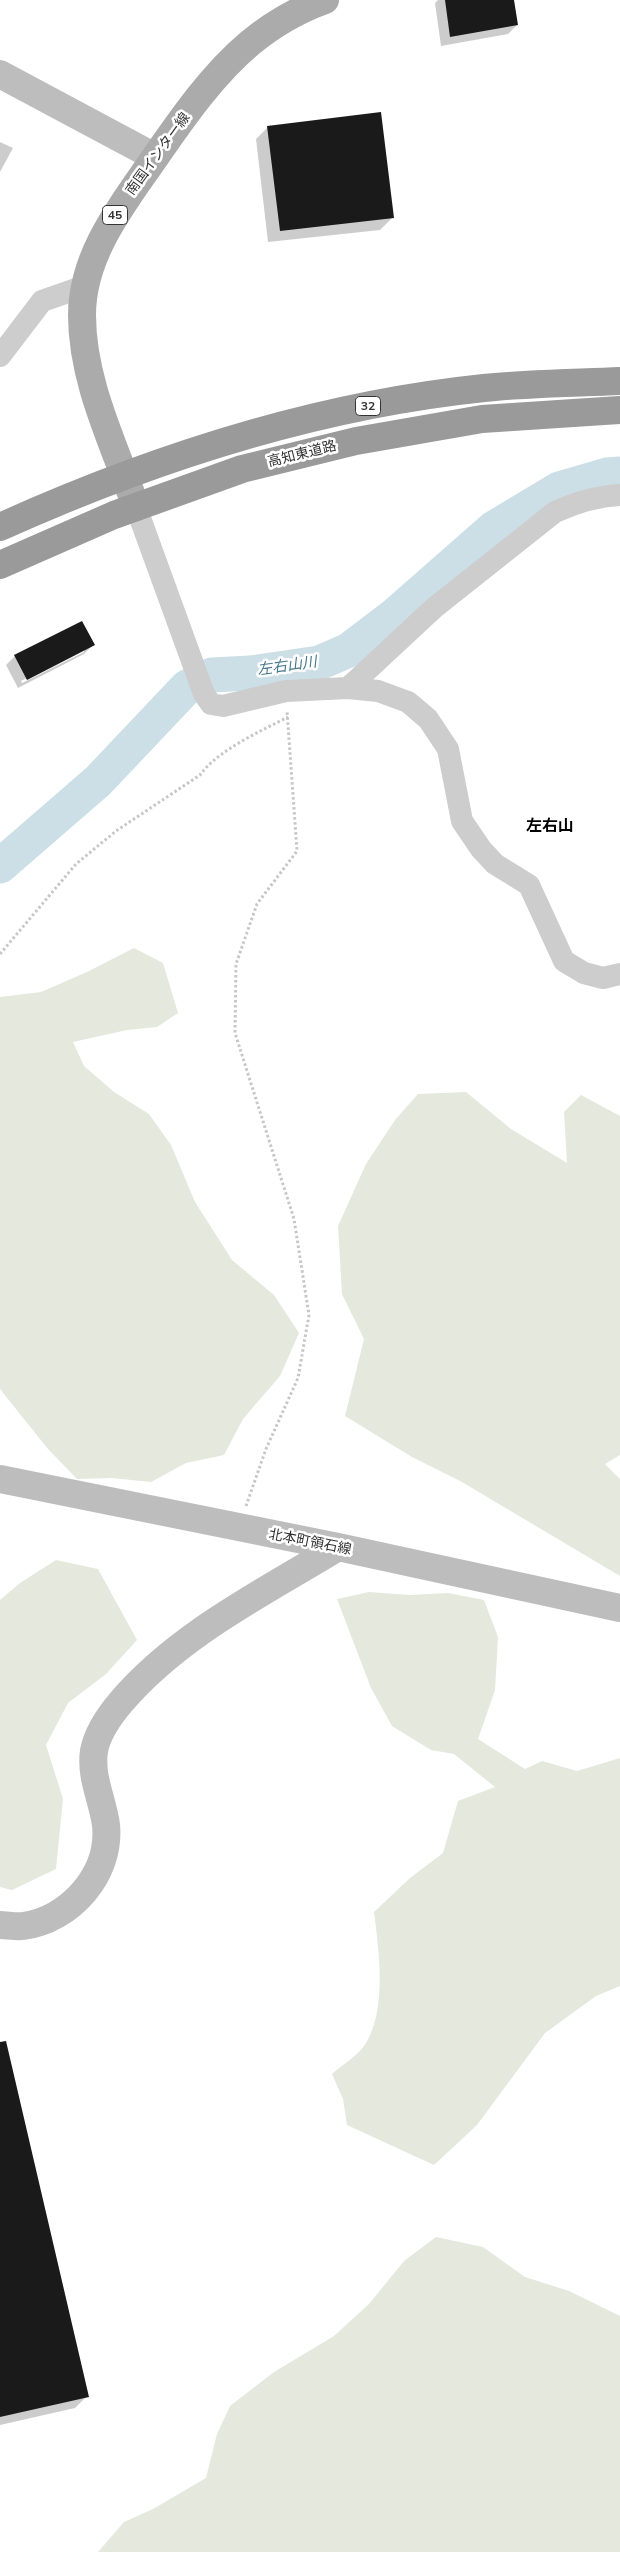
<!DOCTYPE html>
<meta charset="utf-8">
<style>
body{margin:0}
canvas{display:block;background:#fff}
</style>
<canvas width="620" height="2552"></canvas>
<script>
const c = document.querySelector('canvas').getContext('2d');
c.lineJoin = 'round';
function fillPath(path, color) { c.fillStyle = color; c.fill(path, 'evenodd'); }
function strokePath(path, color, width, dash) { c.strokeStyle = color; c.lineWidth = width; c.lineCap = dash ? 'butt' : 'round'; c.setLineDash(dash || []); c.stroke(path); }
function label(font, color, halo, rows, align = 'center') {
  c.font = font + ' Mulish,"Noto Sans JP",sans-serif'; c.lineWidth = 5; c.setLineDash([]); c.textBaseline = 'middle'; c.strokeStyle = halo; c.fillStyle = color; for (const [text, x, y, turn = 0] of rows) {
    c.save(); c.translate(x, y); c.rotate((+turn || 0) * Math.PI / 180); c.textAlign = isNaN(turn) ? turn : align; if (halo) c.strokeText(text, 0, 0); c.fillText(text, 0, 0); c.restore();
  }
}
fillPath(new Path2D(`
 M134,948L163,963L178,1013L157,1027L127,1030L73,1042L84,1066L114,1092L149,1114L171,1145L195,1202L232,1260L274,1295L299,1333L280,1376L243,1419L224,1455L186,1463L151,1482L112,1478L77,1479L48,1449L0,1389V997L41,992L87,972Z
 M466,1092L511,1129L567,1163L564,1112L581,1095L620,1116V1455L605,1464L620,1479V1576L462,1482L412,1457L345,1416L364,1339L342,1294L338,1226L366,1164L395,1120L418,1094Z
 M56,1560L98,1569L137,1640L106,1674L68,1703L46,1745L63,1799L56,1869L12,1890L0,1887V1600L20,1583Z
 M369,1592L410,1595L448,1593L484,1600L498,1637L495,1690L478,1739L525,1769L542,1761L577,1771L620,1758V1986L596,1996L545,2033L477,2125L434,2165L347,2125L343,2099L332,2074C342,2065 359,2055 366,2043C387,2008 379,1951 374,1912L410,1878L443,1853L458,1801L495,1787L454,1754L431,1750L392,1726L371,1688L337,1599Z
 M436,2237L483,2247L525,2277L569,2291L620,2316V2552H98L124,2522L153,2509L206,2478L217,2434L230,2406L274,2372L334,2336L369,2304L404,2261Z`), '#e4e8dd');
fillPath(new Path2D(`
 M438,0H513L517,25L508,34L441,46L435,3Z
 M268,127L392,218L380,230L268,242L256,139Z
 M0,142L13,148L0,172Z
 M93,645L84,654L18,688L6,665L15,656ZM84,649V652L22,683L21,681Z
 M0,2045L87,2396L75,2408L0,2425Z`), '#0003');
strokePath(new Path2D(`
 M0,866L98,781L187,687L212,675L251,673L319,663L349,650L395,615L494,528L559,489L607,475L620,474`), '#ccdfe7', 35);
fillPath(new Path2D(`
 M445,0H514L518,25L450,37Z
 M381,112L394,218L280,231L267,126Z
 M82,621L95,645L27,680L14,655Z
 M6,2041L89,2397L0,2417V2042Z`), '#1a1a1a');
strokePath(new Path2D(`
 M0,954L76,864L116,831L200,775C218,750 261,731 288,717
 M246,1506L266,1449L298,1378L309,1315L294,1219L235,1033L236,964L257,904L297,851L287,711`), '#c7c7c7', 3, [2.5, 2.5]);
strokePath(new Path2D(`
 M0,356L42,301L85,286
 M136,507L204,694L211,704L223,706L286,691L348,688L378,691L408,702L428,719L448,749L462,821L481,849L495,864L529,885L564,961L584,973L603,978L620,974
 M348,688L434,608L555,512C577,502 596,496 620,495`), '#cdcdcd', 22);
strokePath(new Path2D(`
 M0,74L155,157
 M0,1479L338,1547L620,1608
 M0,1925C7,1925 16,1927 23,1926C70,1920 111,1874 106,1825C103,1801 90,1777 94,1751C97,1734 110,1715 121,1702C179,1634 263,1593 338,1547`), '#bdbdbd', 28);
strokePath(new Path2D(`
 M136,507C114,444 82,382 82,315C82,254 123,204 156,156C183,117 213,74 250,43C273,24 297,10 325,0`), '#ababab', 28);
strokePath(new Path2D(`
 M0,527C151,459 319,405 484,388C529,383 575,383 620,381
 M0,565L114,515L242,469L356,441L482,419L620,410`), '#9a9a9a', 28);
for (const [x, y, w] of [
 [115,215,25],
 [368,406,25]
]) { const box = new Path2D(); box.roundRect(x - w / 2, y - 9.5, w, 19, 4); c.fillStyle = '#fff'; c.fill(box); strokePath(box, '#333', 1); }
label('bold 12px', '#333', null, [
 ["45",115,215],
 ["32",368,406]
]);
label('14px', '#333', '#fff', [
 ["南国インター線",158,154,-54],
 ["高知東道路",302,454,-14],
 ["北本町領石線",310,1542,11]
]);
label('italic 15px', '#48798d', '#fff', [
 ["左右山川",287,666,-8]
]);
label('bold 16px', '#000', '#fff', [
 ["左右山",550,826]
]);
</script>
